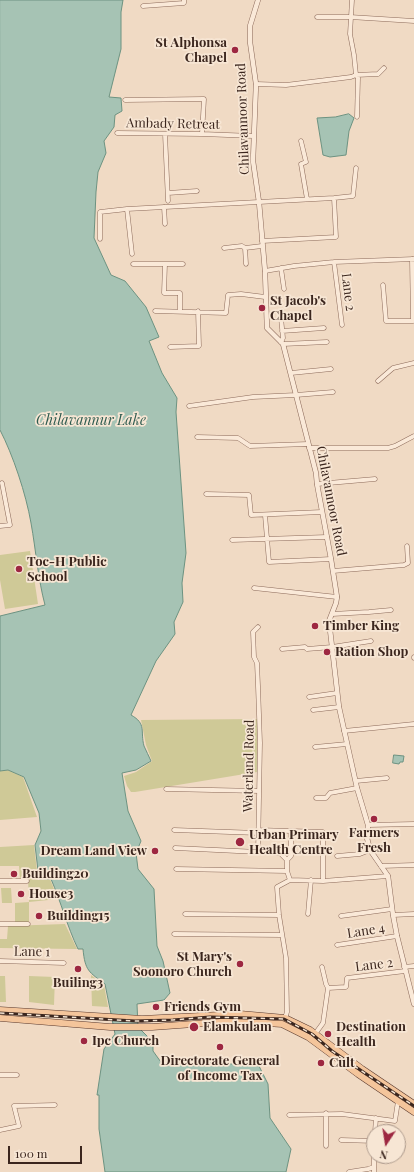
<!DOCTYPE html>
<style>
body{margin:0}
#map{position:relative;width:414px;height:1172px;overflow:hidden;background:#f0dac4;font-family:"Playfair Display",serif}
canvas{display:block}
.north{position:absolute;left:366px;top:1124px;width:40px;height:40px;box-sizing:border-box;background:#f7e6d4;border:1px solid #ac998b;border-radius:50%;rotate:192deg;font-size:11px;font-weight:700;line-height:16px;text-align:center;color:#3b261e}
.north::after{content:'';display:block;margin:auto;width:14px;height:18px;background:#9d2741;clip-path:polygon(50% 0,100% 100%,50% 72%,0 100%)}
.scale{position:absolute;left:8px;top:1146px;width:74px;height:18px;box-sizing:border-box;border:2px solid #3b261e;border-top:0;padding-left:5px;font-size:12px;line-height:14px;white-space:nowrap;color:#3b261e;-webkit-text-stroke:3px #f7e6d4;paint-order:stroke}
</style>
<div id="map">
<canvas width="414" height="1172"></canvas>
<div class="north">N</div>
<div class="scale">100 m</div>
</div>
<script>
const c = document.querySelector('canvas').getContext('2d');
c.lineJoin = 'round';
function fillPath(path, color) { c.fillStyle = color; c.fill(path, 'evenodd'); }
function strokePath(path, color, width, dash) { c.strokeStyle = color; c.lineWidth = width; c.lineCap = dash ? 'butt' : 'round'; c.setLineDash(dash || []); c.stroke(path); }
function label(font, color, halo, rows, align = 'center') {
  c.font = font + ' "Playfair Display",serif'; c.lineWidth = 3.5; c.setLineDash([]); c.textBaseline = 'middle'; c.strokeStyle = halo; c.fillStyle = color; for (const [text, x, y, turn = 0] of rows) {
    c.save(); c.translate(x, y); c.rotate((+turn || 0) * Math.PI / 180); c.textAlign = isNaN(turn) ? turn : align; if (halo) c.strokeText(text, 0, 0); c.fillText(text, 0, 0); c.restore();
  }
}
fillPath(new Path2D(`
 M30,551L38,604L5,609L0,580V555Z
 M257,719V772L135,792H131L127,786L124,776L136,772L152,761L146,745L141,720Z
 M8,770L23,777L37,817L0,820V771Z
 M34,845L38,880L50,879L58,899L29,902L28,879H20L19,866H0V847Z
 M1,888H11L12,903H2Z
 M29,902V922H15V903Z
 M65,924L77,949L0,948V939H7L8,926Z
 M91,975L104,985L108,1007L92,1006Z
 M0,976H5L6,1002H0Z
 M29,976L55,977L54,1005L29,1002Z`), '#cfc997');
const water = new Path2D(`
 M0,0H123L121,12V49L109,97L121,98L122,111L115,115L114,127L104,141L106,153L98,172L96,192L94,238L111,275L125,281L146,307L159,337L149,341L162,373L177,398L176,412L186,553L182,583L183,602L174,622L175,634L156,661L131,715C147,724 140,731 144,746C146,751 149,756 151,761L136,770L122,773L128,811L141,841L136,853L138,869L154,889L157,946L163,961L170,993L164,1000L137,1004L138,1027L147,1036L153,1046V1051L163,1065L206,1062L259,1066L268,1084L270,1118L291,1149L286,1172H105L99,1129V1095H97L104,1049L115,1034L105,984C89,972 85,971 83,949H78C67,926 61,902 51,879H39L35,845L41,831L39,813L24,777L8,770L0,771V616L45,605C38,579 36,551 31,523C26,494 13,455 0,430Z
 M349,114L354,118L349,131L346,155L330,157L323,155L317,118L335,117Z
 M394,755L404,756L403,762H400L399,764L393,763Z`);
fillPath(water, '#a6c3b4');
strokePath(water, '#6c9281', 1);
const minor = new Path2D(`
 M143,6L184,3V0
 M317,17H350L414,21
 M256,84L286,85L351,77L356,75L354,55L350,34L352,0
 M125,100L204,99L202,134
 M357,117L358,78L356,75L378,74L384,68
 M117,133L202,134L253,136
 M165,134L168,201
 M301,141L306,162L301,164L307,199
 M168,193L197,191
 M164,207L165,224
 M127,209L132,254
 M100,239V212L127,209L334,198L353,196L356,168
 M262,241L336,237L334,198
 M224,248L242,246L245,248
 M334,262L342,325
 M133,264H183
 M165,264L164,293H180V311
 M246,264L245,248L262,246
 M281,268L284,289
 M265,271L294,266L334,262L414,259
 M383,285L386,321H413L412,259
 M155,311L226,313L228,295L241,294L265,297
 M281,318L283,338L281,342
 M282,331L324,328
 M283,344L327,342
 M170,347L199,346L198,311
 M291,373L331,369
 M378,381L393,368L414,363
 M189,406L253,397L296,395L333,392
 M197,437L238,438L250,446L308,444
 M309,448H388L395,446L414,436
 M317,484L375,479
 M206,494L249,495L251,515L322,512
 M265,515L269,562L331,559
 M0,526L10,525L2,483
 M232,540L327,537
 M333,571L404,565L408,563L407,546
 M254,588L337,597
 M332,614L369,612L391,610
 M258,627L253,632L254,657L257,663L258,686L260,743L258,852L280,853L287,860V871L290,880
 M282,649L305,647L307,649L332,647L371,641
 M414,657V658
 M309,697L337,693
 M313,710L339,707
 M344,731L414,724
 M315,747L347,744
 M356,781L387,778
 M166,789L259,791
 M316,798H326L330,793L357,788
 M368,825L414,824
 M174,830L258,833
 M258,830L323,832V881
 M175,848L258,852
 M337,856L360,854L370,850
 M287,860L291,856V831
 M381,866L414,865
 M176,869L287,871
 M290,880L323,881L388,876
 M0,881H27
 M185,914L279,915
 M308,914L311,880
 M393,915L414,914
 M341,916L392,909
 M0,924H28
 M174,934L282,935
 M337,945L397,936
 M0,961L64,963
 M404,967L414,966
 M328,988L346,987L347,978L405,971
 M285,1018L287,1012L286,958L279,915L277,887L290,880
 M315,1034L323,1023L328,988L326,984L322,967
 M0,1075H17
 M326,1113V1146
 M289,1115L342,1114L395,1121L398,1101
 M0,1130L19,1126L14,1106L55,1105
 M375,1132L376,1118
 M341,1140L374,1141
 M349,1172L368,1169L374,1167
 M374,1172V1156`);
const tertiary = new Path2D(`
 M258,0L250,26V42L256,84L253,161L259,202L265,271L267,328L283,344L316,473L317,484L331,559L337,597L336,603L329,621L339,707L357,788L368,825L367,838L370,850L388,876L393,915L397,936L414,1004`);
const primary = new Path2D(`
 M0,1010L142,1019L240,1014L285,1018L310,1030L362,1069L414,1104
 M0,1018L110,1027H152L221,1022H251L282,1024L308,1037L358,1074L414,1112`);
strokePath(minor, '#8c6a5a', 5);
strokePath(tertiary, '#8c6a5a', 5.5);
strokePath(primary, '#59392e', 7);
strokePath(minor, '#fae9d8', 4);
strokePath(tertiary, '#fae9d8', 4.5);
strokePath(primary, '#f4c59b', 6);
const rail = new Path2D(`
 M0,1013L135,1021L173,1020L210,1017L284,1019L312,1034L332,1051L414,1106`);
strokePath(rail, '#3b261e', 3);
strokePath(rail, '#f7e6d4', 1.5, [4.5]);
for (const [x, y, r, color] of [
 [235,50,4,"#9d2741"],
 [262,308,4,"#9d2741"],
 [19,569,4,"#9d2741"],
 [315,626,4,"#9d2741"],
 [327,652,4,"#9d2741"],
 [374,819,4,"#9d2741"],
 [240,842,5,"#9d2741"],
 [155,851,4,"#9d2741"],
 [14,874,4,"#9d2741"],
 [21,894,4,"#9d2741"],
 [39,916,4,"#9d2741"],
 [240,964,4,"#9d2741"],
 [78,969,4,"#9d2741"],
 [156,1007,4,"#9d2741"],
 [194,1027,5,"#9d2741"],
 [328,1034,4,"#9d2741"],
 [84,1041,4,"#9d2741"],
 [220,1047,4,"#9d2741"],
 [321,1063,4,"#9d2741"]
]) { const dot = new Path2D(); dot.arc(x, y, r, 0, 2 * Math.PI); c.fillStyle = color; c.fill(dot); strokePath(dot, '#f7e6d4', 1.5); }
label('bold 13px', '#3b261e', '#f7e6d4', [
 ["St Alphonsa",227,43,"right"],
 ["Chapel",227,58,"right"],
 ["St Jacob's",270,301],
 ["Chapel",270,316],
 ["Toc-H Public",27,562],
 ["School",27,577],
 ["Timber King",323,626],
 ["Ration Shop",335,652],
 ["Farmers",374,833,"center"],
 ["Fresh",374,848,"center"],
 ["Urban Primary",249,835],
 ["Health Centre",249,850],
 ["Dream Land View",147,851,"right"],
 ["Building20",22,874],
 ["House3",29,894],
 ["Building15",47,916],
 ["St Mary's",232,957,"right"],
 ["Soonoro Church",232,972,"right"],
 ["Builing3",78,983,"center"],
 ["Friends Gym",164,1007],
 ["Elamkulam",203,1027],
 ["Destination",336,1027],
 ["Health",336,1042],
 ["Ipc Church",92,1041],
 ["Directorate General",220,1061,"center"],
 ["of Income Tax",220,1076,"center"],
 ["Cult",329,1063]
], 'left');
label('13px', '#3b261e', '#f7e6d4', [
 ["Chilavannoor Road",243,119,-92],
 ["Ambady Retreat",173,124,1],
 ["Lane 2",348,292,83],
 ["Chilavannoor Road",331,501,79],
 ["Waterland Road",249,766,-89],
 ["Lane 4",366,931,-9],
 ["Lane 1",32,952,1],
 ["Lane 2",374,965,-7]
]);
label('italic 14px', '#2d5b4f', '#f7e6d4', [
 ["Chilavannur Lake",91,421]
]);
</script>
